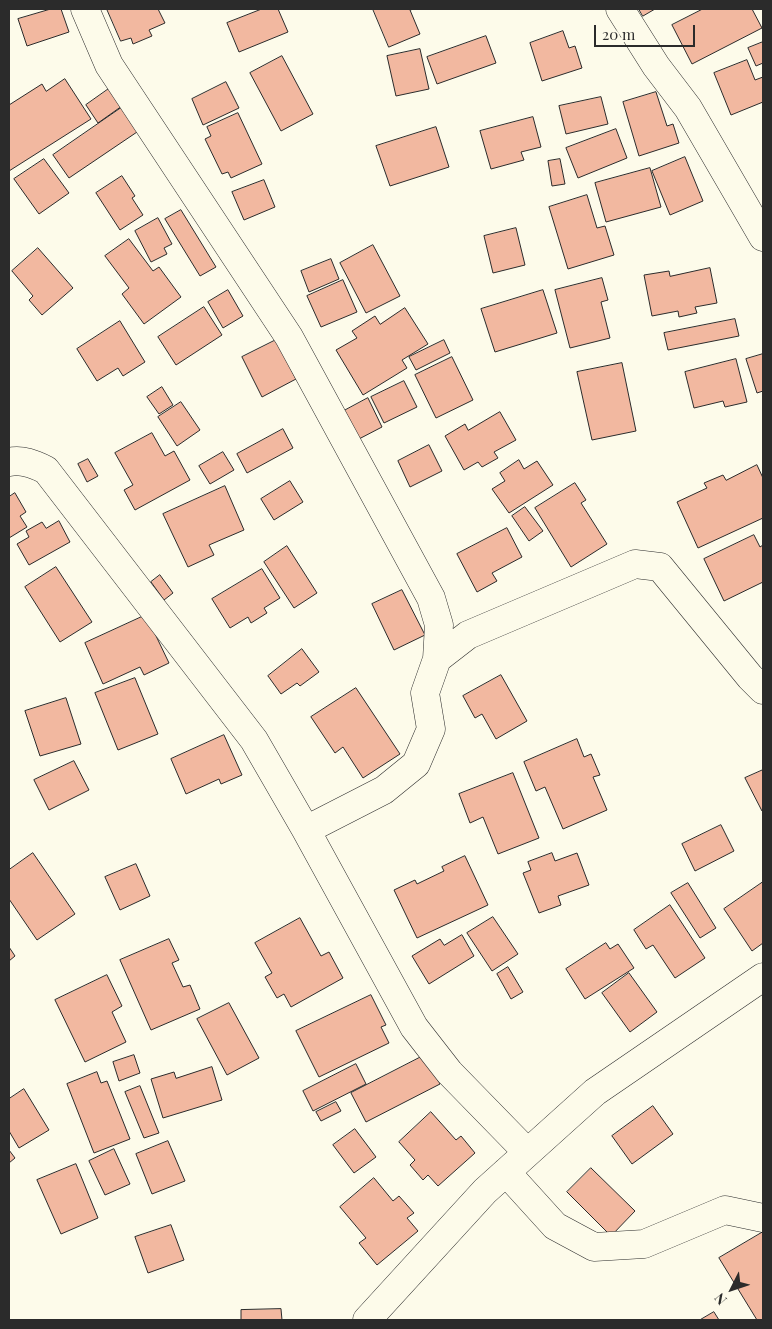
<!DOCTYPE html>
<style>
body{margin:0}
#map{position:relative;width:772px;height:1329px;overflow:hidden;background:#fdfbea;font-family:"Playfair Display",serif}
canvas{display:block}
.frame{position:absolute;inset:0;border:10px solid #2b2b2b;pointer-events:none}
.north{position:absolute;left:707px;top:1264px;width:50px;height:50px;-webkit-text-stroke:4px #fdfbea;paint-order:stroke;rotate:229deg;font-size:14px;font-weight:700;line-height:20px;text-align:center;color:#2b2b2b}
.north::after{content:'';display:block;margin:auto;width:18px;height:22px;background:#2b2b2b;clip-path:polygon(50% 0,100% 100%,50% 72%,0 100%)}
.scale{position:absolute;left:594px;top:25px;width:101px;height:22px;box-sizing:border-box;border:2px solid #2b2b2b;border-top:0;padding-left:6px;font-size:15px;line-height:18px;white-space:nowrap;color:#2b2b2b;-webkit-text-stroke:4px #fdfbea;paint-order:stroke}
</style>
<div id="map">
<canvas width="772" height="1329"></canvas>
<div class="frame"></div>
<div class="north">N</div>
<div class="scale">20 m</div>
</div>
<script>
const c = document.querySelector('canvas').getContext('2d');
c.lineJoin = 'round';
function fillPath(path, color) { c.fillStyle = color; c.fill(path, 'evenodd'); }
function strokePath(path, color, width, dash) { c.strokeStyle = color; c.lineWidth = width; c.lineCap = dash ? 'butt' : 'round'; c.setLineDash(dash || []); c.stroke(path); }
const building = new Path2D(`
 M51,9H61L69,32L27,46L18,19Z
 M107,9H158L165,23L149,30L152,36L133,44L131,38L121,41Z
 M262,9H278L288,32L239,52L227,23Z
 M373,9H414L410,10L420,34L389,47Z
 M639,9H655L643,16Z
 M703,9H752L762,28L692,64L672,25Z
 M563,31L569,48L575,46L582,68L542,81L530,43Z
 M486,36L496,63L437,84L427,57Z
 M763,42V63L756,66L748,48Z
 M420,49L429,89L396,96L387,56Z
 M282,56L313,114L281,131L250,73Z
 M747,60L755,80L763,77V102L731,115L714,73Z
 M65,79L91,119L9,171V105L42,84L46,91Z
 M226,82L239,108L203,125L192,99Z
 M110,88L122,106L98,123L86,105Z
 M656,92L667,126L673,124L679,143L639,156L623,102Z
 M601,97L608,124L566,134L559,106Z
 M124,106L140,130L69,178L53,155Z
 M238,113L262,164L231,178L228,172L222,174L205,139L211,136L207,127Z
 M533,117L541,147L521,152L524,160L491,169L480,131Z
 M436,127L449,167L390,186L376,146Z
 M616,129L627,158L578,178L566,148Z
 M685,157L703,201L670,215L652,171Z
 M44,159L69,193L39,214L14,179Z
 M560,159L565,184L552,186L548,161Z
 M650,168L661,207L606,222L595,183Z
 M122,176L135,196L132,198L143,215L120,230L96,193Z
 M264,180L275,207L244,220L232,192Z
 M587,195L597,228L605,226L614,255L568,269L549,207Z
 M181,210L216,267L200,276L165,219Z
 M158,218L172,244L164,248L167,254L151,262L135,231Z
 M516,228L525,265L493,273L484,236Z
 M129,239L153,271L159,267L181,297L144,324L122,294L129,288L105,256Z
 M373,245L400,296L366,313L340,263Z
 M38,248L73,288L42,315L29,300L33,296L12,271Z
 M331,259L339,279L309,292L301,271Z
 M710,268L717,303L695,307L697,313L679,317L678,311L652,316L644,275L669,271L670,276Z
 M602,278L608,300L601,302L610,338L570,348L555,290Z
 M343,280L357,312L321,327L307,296Z
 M228,290L243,316L223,328L208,302Z
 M543,290L557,333L495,352L481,309Z
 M204,307L222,335L176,365L158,337Z
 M405,308L428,344L402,360L407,368L363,395L336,350L357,338L352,331L375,316L380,324Z
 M735,319L739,336L668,350L664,333Z
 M120,321L145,362L123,376L118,368L97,381L77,349Z
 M276,340L296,379L262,397L242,357Z
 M444,340L450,353L416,370L409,357Z
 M763,354V391L757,393L746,359Z
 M452,357L473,400L436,418L415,375Z
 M736,359L747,402L725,407L723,401L694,408L685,372Z
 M622,363L636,431L592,440L577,372Z
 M404,381L417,407L384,423L371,397Z
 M162,387L173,405L159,414L147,397Z
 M368,398L382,427L357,440L342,412Z
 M181,402L200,430L177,446L158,417Z
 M500,412L516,440L494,452L498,458L482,467L478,462L464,470L445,436L465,424L468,430Z
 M283,429L293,448L247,473L237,454Z
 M152,433L165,456L174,451L190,480L135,510L124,490L133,485L115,453Z
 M429,445L442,471L410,487L398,461Z
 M223,452L234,470L210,484L199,466Z
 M88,459L98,476L87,482L78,464Z
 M519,460L524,469L537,461L553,485L509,513L492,489L505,481L500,473Z
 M757,465L763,478V518L698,548L677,502L707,488L704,483L723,475L726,480Z
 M290,481L303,502L274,520L261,499Z
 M575,483L586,500L581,503L607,544L571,567L535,508Z
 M225,486L244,530L209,545L214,555L188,567L163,514Z
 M15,493L26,512L20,516L27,527L9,538V497Z
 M525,507L543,531L529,541L512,516Z
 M59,521L70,542L29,565L17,544L29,537L26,531L42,522L46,528Z
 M507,528L522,557L492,573L497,581L477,592L457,554Z
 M754,535L760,547L763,545V582L724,601L704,559Z
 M287,546L317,593L294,608L264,562Z
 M56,567L92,622L60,642L25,587Z
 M262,569L280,598L264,608L267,613L251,623L248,617L230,628L212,599Z
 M160,575L173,593L164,600L151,582Z
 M402,590L425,635L394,650L372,604Z
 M146,615L169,663L144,675L140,667L103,684L85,643Z
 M302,649L319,672L300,686L297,683L281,694L268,676Z
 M501,675L527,721L496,739L482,714L475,718L463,696Z
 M135,678L158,734L118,750L95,693Z
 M356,688L400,754L363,778L343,747L335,753L311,717Z
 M66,698L81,744L40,756L25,711Z
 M224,735L242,775L221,784L219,779L186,794L171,759Z
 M577,739L584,757L591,754L600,775L593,777L607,810L563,829L545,787L536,791L524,762Z
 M74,761L89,790L49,810L34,780Z
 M763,770V810L762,811L745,778Z
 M513,773L539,838L498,854L483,817L470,823L459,794Z
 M721,825L734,851L695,871L682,844Z
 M33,853L75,914L37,940L9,899V870Z
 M552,853L555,861L577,853L589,885L558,896L561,905L539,913L523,873L531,870L528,862Z
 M465,856L488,905L417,938L394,890L415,880L417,884L444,871L442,867Z
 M136,864L150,896L120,910L105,877Z
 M763,882V943L752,951L724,909Z
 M688,883L716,928L700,938L671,893Z
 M670,905L705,958L675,978L653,945L646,949L634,930Z
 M493,917L518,954L492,971L467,933Z
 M300,918L321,956L329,952L343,978L291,1007L284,994L277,998L265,977L272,973L255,943Z
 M462,935L474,956L429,984L412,956L440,939L444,945Z
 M169,939L179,960L172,963L183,987L190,985L200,1009L151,1030L120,960Z
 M606,943L610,949L618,944L634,968L585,999L566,969Z
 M9,947L15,956L9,961Z
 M508,967L523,992L511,999L497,974Z
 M629,973L657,1012L630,1032L602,993Z
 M107,975L122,1006L112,1012L126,1042L85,1062L55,1000Z
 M371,995L386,1025L381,1027L389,1043L319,1077L296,1031Z
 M229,1003L259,1058L227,1075L197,1019Z
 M134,1055L140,1073L119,1081L113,1062Z
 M425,1055L440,1084L366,1122L351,1093Z
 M356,1064L366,1084L313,1111L303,1091Z
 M212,1067L222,1100L163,1118L151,1079L174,1072L176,1078Z
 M97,1072L101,1083L107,1081L130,1139L94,1153L67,1084Z
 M140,1086L159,1133L144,1138L125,1092Z
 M24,1089L49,1130L19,1148L9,1131V1099Z
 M336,1102L341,1111L321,1121L316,1112Z
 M653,1106L673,1134L632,1164L612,1136Z
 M431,1112L456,1140L461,1136L475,1153L438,1186L428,1175L423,1180L410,1165L415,1160L399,1142Z
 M355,1129L376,1157L354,1173L333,1145Z
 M168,1141L185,1181L152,1194L136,1154Z
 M114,1149L130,1184L105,1195L89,1161Z
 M9,1150L15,1158L9,1163Z
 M76,1164L98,1218L61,1234L37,1180Z
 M591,1168L635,1211L611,1236L567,1192Z
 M374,1178L393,1201L399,1196L414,1213L407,1218L418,1231L377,1265L359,1243L366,1238L340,1207Z
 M171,1225L184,1260L148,1273L135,1237Z
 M763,1232V1320H757L719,1258Z
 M281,1309L282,1320H241V1310Z
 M714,1312L719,1320H700Z`);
fillPath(building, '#f2b8a0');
strokePath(building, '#2b2b2b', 1);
const minor = new Path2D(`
 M85,9L109,65L289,337L431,598L439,625L437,659
 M620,9L656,66L688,108L763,237
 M9,462C22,459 34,464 46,470L254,740L306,830L414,1027L449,1072L527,1152
 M306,830L384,790L416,764L431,729L425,693L437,659L468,635L635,564L660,567L750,677L763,690
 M506,1172L555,1226L594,1247L644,1244L725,1210L763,1218
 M367,1320L485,1191L595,1092L763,977`);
strokePath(minor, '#2b2b2b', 29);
strokePath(minor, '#fdfbea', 28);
</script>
